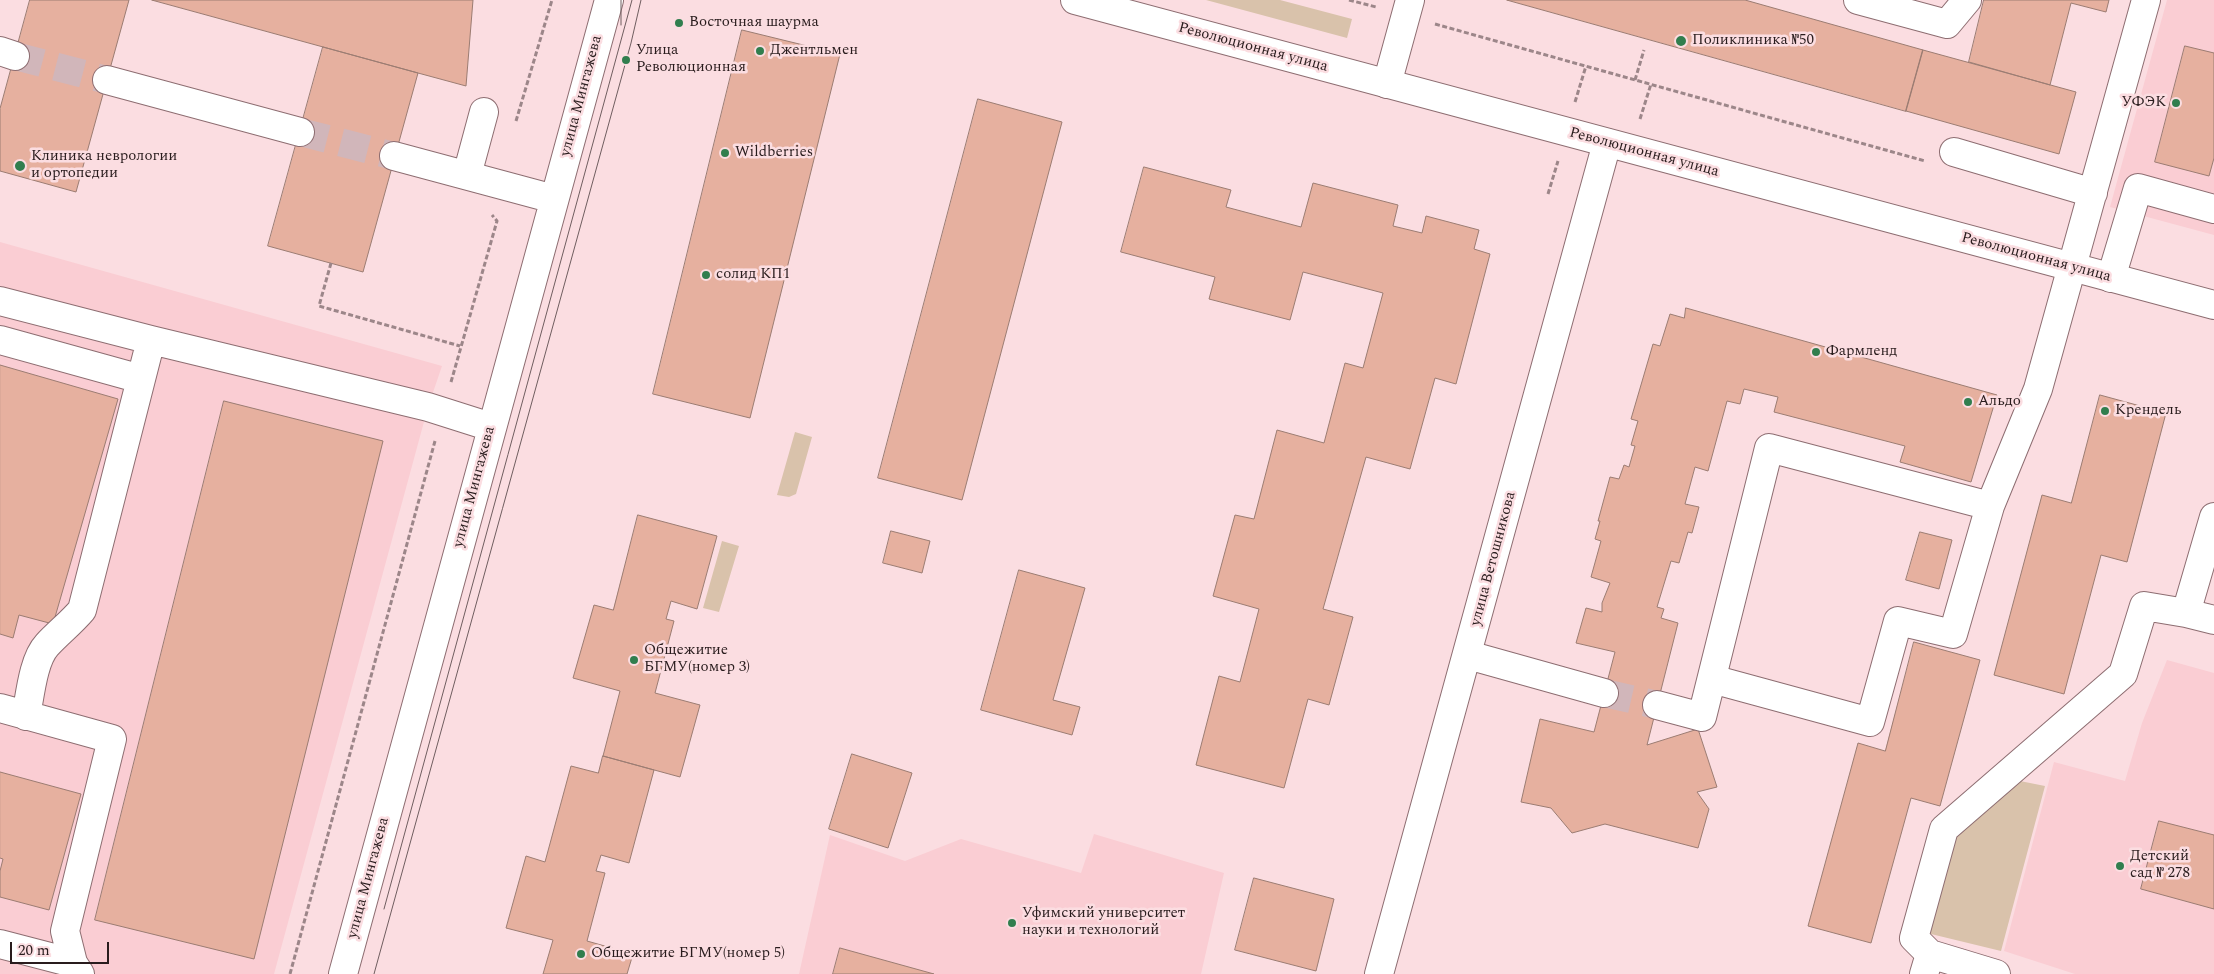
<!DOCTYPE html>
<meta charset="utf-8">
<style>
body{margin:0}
#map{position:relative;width:2214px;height:974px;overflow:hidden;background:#fbdde1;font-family:Spectral,serif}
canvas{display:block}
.scale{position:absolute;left:10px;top:942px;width:99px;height:22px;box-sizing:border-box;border:2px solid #291c1d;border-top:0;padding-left:6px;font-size:15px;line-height:18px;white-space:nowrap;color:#291c1d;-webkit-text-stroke:4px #fbdde1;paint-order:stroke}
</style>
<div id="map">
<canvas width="2214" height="974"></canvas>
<div class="scale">20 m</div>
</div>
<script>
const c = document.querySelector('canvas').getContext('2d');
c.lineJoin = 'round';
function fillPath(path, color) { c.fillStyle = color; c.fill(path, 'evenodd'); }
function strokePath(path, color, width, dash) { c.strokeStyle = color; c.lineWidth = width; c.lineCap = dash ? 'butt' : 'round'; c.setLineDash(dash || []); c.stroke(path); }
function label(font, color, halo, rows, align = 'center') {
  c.font = font + ' Spectral,serif'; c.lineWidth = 5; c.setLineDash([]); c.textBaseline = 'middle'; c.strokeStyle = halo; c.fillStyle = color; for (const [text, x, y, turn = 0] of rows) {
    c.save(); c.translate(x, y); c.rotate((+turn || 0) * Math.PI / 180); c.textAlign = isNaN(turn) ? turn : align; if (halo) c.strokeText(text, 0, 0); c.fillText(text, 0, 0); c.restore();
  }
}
fillPath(new Path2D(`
 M2167,0H2214V235L2110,207Z
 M0,242L442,366L428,407L274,974H0Z
 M2167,660L2214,673V974H2075L2004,951L2054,762L2125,781L2142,723Z
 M1094,834L1224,873L1201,974H799L830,835L905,861L961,839L1081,873Z`), '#facdd3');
fillPath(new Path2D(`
 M1206,0H1280L1352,19L1347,38Z
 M795,432L812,437L796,494L789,497L777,495Z
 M722,541L739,546L719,612L703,608Z
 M2015,780L2045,786L2001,951L1931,934L1926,926L1950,832Z`), '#d9c2ab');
const building = new Path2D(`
 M30,0H129L76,192L0,171V109Z
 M152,0H473L466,86L418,73Z
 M1507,0H1745L1923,50L1906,111Z
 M1984,0H2109L2106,12L2071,3L2050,85L1969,62Z
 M742,30L840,54L750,418L653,394Z
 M2185,46L2214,53V158L2209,176L2155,162Z
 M323,47L418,73L363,272L268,246Z
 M1923,50L2076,92L2059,154L1906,111Z
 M978,99L1062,122L962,500L878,478Z
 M1144,167L1231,190L1226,207L1301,227L1313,183L1398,205L1393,226L1422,233L1426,216L1479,230L1474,249L1490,254L1456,384L1435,378L1410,469L1366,457L1323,609L1353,617L1329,705L1308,699L1284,788L1196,765L1219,676L1240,682L1259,609L1213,596L1235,515L1254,519L1277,430L1324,443L1345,363L1363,368L1383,293L1303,272L1290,320L1209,299L1215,277L1121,252Z
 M1686,308L1997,395L1971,482L1900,462L1905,446L1774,412L1778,397L1744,389L1740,404L1727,401L1708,471L1695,467L1685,504L1699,507L1692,533L1688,532L1679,563L1671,561L1657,607L1664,609L1661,618L1678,623L1647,745L1698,729L1717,787L1697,792L1709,809L1698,848L1605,824L1572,833L1551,808L1521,802L1540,719L1594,732L1615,652L1576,643L1586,608L1602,612V603L1610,583L1591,577L1601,541L1595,539L1600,521H1598L1610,477L1619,479L1624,465L1629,467L1635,446L1631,445L1638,421L1631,419L1653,344L1660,346L1670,314L1684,318Z
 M0,365L118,399L53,624L19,615L13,638L0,634Z
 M2100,395L2166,413L2127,562L2101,555L2064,694L1994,675L2042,495L2071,503Z
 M224,401L383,441L254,959L95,920Z
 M638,515L717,536L697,609L671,601L666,619L674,621L655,693L700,705L680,777L603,756L620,691L573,678L594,605L613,610Z
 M891,531L930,541L922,573L883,563Z
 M1920,532L1952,540L1939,589L1906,580Z
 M1019,570L1085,588L1053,700L1080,707L1072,735L981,710Z
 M1914,642L1980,660L1940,806L1911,798L1871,943L1808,926L1858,743L1885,751Z
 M852,754L912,773L888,848L829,829Z
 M603,756L654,770L629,863L601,855L596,871L605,873L587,941L633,954L627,974H543L553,940L506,928L526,856L545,862L571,766L598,773Z
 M0,772L81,794L49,910L0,897V871L3,859L0,858Z
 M2159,821L2214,835V909L2141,889Z
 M1254,878L1334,899L1316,971L1235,950Z
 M840,948L934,974H833Z`);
fillPath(building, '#e6b09f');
strokePath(building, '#9b7c72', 1);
strokePath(new Path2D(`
 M15,56L107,80
 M300,132L394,156
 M1604,693L1657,705`), '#d1b6ba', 28, [28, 14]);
const minor = new Path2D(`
 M1858,0L1947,24L1967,0
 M0,51L15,56
 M107,80L300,132
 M1387,84L1410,0
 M1954,152L2093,193
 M394,156L554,199
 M467,175L484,112
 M2111,278L2138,188L2214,209
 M0,301L151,340L428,407L491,427
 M0,340L141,379
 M2214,517L2186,613L2214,620
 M1468,655L1604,693
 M1712,679L1870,722L1898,621L1953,634L1990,506L2038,389L2146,0
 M1657,705L1702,717L1769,448L1990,506
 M0,708L112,739L65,931L73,963L80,974
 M26,716C30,696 33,660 47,645C58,633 71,623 82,610L151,340
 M0,944L73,963
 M1930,954L1914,938L1944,829L2123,674L2144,606L2186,613
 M343,974L609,0
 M1379,974L1607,143
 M1924,974L1930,954L1996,974`);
const major = new Path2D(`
 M1075,0L2214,305`);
strokePath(minor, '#8d6d71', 30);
strokePath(major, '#8d6d71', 30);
strokePath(new Path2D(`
 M1349,0L1376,7
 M1435,24L1925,161
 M1635,80L1644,50
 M1575,102L1586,66
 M1640,119L1651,84
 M516,121L552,0
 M1548,194L1558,161
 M331,263L319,306L460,346
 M451,382L497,221L492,215
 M290,974L435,441`), '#9c8689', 3, [5, 2.5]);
strokePath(minor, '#fff', 28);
strokePath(major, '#fff', 28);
strokePath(new Path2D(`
 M621,0V25
 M384,909L632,0
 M374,974L631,43L641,0`), '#6f5d5f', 1);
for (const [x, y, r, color] of [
 [679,23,5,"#317e4e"],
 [1681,41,6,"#317e4e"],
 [760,51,5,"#317e4e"],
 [626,60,5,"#317e4e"],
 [2176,103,5,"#317e4e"],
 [725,153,5,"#317e4e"],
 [20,166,6,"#317e4e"],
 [706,275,5,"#317e4e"],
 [1816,352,5,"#317e4e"],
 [1968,402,5,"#317e4e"],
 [2105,411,5,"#317e4e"],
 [634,660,5,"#317e4e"],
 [2120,866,5,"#317e4e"],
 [1012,923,5,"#317e4e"],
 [581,954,5,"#317e4e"]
]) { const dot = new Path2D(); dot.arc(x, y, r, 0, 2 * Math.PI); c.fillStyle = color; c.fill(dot); strokePath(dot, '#fbdde1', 2); }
label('15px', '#291c1d', '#fbdde1', [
 ["Восточная шаурма",689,23],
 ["Поликлиника №50",1692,41],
 ["Улица",636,51],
 ["Революционная",636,68],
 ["Джентльмен",770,51],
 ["УФЭК",2166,103,"right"],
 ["Wildberries",735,153],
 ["Клиника неврологии",31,157],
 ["и ортопедии",31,174],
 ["солид КП1",716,275],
 ["Фармленд",1826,352],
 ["Альдо",1978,402],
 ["Крендель",2115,411],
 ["Общежитие",644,651],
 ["БГМУ(номер 3)",644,668],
 ["Детский",2130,857],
 ["сад № 278",2130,874],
 ["Уфимский университет",1022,914],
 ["науки и технологий",1022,931],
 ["Общежитие БГМУ(номер 5)",591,954]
], 'left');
label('15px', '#291c1d', '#fbdde1', [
 ["Революционная улица",1253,48,15],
 ["улица Мингажева",582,96,-75],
 ["Революционная улица",1644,153,15],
 ["Революционная улица",2036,258,15],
 ["улица Мингажева",475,487,-75],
 ["улица Ветошникова",1494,559,-75],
 ["улица Мингажева",369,878,-75]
]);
</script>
